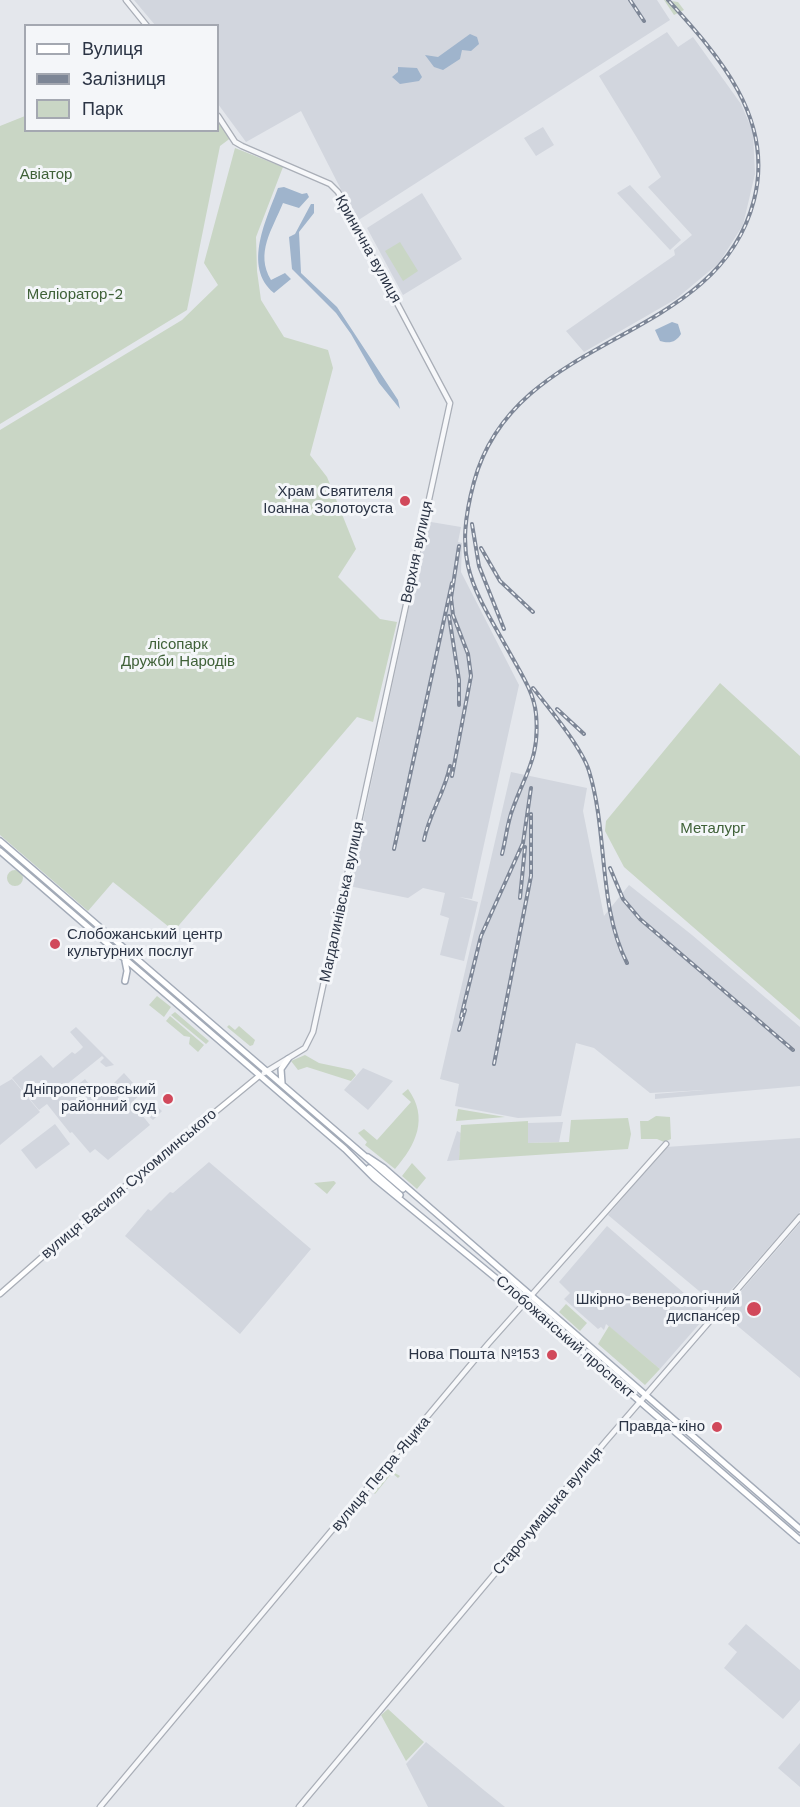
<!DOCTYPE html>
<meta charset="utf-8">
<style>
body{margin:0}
#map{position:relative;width:800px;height:1807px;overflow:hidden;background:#e4e7ec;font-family:"Work Sans",sans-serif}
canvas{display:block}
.legend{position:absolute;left:24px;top:24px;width:195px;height:108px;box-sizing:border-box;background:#f4f6f9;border:2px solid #a4a8b1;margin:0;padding:8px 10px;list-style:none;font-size:18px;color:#2b3445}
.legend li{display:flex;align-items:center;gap:12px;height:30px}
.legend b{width:30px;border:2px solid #a4a8b1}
</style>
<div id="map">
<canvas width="800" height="1807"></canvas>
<ul class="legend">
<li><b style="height:8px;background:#fff"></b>Вулиця</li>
<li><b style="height:8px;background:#7d8696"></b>Залізниця</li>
<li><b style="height:16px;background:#c9d6c5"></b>Парк</li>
</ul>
</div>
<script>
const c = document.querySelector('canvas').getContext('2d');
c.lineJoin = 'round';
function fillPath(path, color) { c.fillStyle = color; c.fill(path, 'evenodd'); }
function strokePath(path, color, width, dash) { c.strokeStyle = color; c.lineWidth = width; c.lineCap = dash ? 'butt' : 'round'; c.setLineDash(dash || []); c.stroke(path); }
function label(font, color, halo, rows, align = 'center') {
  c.font = font + ' "Work Sans",sans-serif'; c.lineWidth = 6; c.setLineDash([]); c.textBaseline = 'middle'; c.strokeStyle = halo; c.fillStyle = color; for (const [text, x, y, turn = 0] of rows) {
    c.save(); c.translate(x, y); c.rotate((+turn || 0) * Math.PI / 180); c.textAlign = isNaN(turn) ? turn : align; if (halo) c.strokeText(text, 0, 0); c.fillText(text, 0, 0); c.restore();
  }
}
fillPath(new Path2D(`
 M134,0H657L670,20L357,221L301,111L246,142L218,104V26L155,25Z
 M667,32L678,47L693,37L741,104L753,132L755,174L743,225L719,263L676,299L584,352L566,331L675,255L674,250L692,235L648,187L661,177L599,76Z
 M543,127L554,145L536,156L524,138Z
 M630,185L681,240L670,250L617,193Z
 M422,193L462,259L403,295L367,228Z
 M431,522L461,527L458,542L462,543L461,572L519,685L472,899L459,897L478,902L464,961L440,955L449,918L440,915L445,893L423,888L408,898L349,886L427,524Z
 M511,772L587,788L583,811L604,916L629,885L692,935L800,1027V1086L655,1099V1094L705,1090L650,1093L594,1048L576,1043L561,1116L518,1118L455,1106L459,1084L440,1079Z
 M76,1027L114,1065L106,1067L100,1062L104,1058L102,1056L66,1085L71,1090L85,1079L100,1097L124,1073L142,1093L134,1100V1105L150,1125L108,1160L95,1149L90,1153L72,1132L70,1133L47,1104L39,1110L12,1078L41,1055L53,1068L72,1052L75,1054L80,1050L83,1047L70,1032Z
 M363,1068L393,1081L368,1110L344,1090Z
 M12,1079L40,1112L0,1145V1086Z
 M145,1102L149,1106L152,1102L162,1111L153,1120L143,1111Z
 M563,1122L559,1142L528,1143V1123Z
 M55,1124L70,1144L36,1169L21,1150Z
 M457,1131L461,1133L459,1160L447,1161Z
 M800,1138V1212L717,1306L608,1215L666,1147Z
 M209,1162L311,1249L240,1334L125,1236L148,1209L151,1211L170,1192L173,1193Z
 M800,1223V1378L722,1313Z
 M607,1226L708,1314L660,1369L606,1324L604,1330L601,1327L598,1329L564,1299L570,1293L559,1282Z
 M746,1624L800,1670V1700L783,1719L724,1668L737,1652L728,1644Z
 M426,1742L485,1791L505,1807H428L406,1764Z
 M800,1743V1787L778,1768Z`), '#d2d6de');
fillPath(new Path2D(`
 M664,0L678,2L684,10L674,15Z
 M25,116L26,130H218V119L232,137L220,146L187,310L0,424V126Z
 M235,148L283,167L256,237L257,271L261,300L284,337L328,350L333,368L310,455L327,477L356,549L338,577L380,619L397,622L373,722L357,717L174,931L113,882L88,911L0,835V430L182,320L218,285L204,263Z
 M400,242L418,271L403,281L385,251Z
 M720,683L800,756V1020L624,867L605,831L606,821Z
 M7 878a8 8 0 1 1 16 0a8 8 0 1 1-16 0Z
 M157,996L171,1007L164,1017L149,1005Z
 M175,1012L209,1041L206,1044L171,1015Z
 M170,1016L204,1045L198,1052L189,1044L190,1037L184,1036L166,1021Z
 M229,1025L235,1030L239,1026L255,1040L253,1045L250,1046L227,1027Z
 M305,1055L319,1063L352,1070L356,1075L351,1081L307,1067L298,1070L291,1061Z
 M408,1089C429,1118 416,1145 395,1169L365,1145L367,1142L358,1133L364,1129L377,1140L411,1102L402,1094Z
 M458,1109L505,1117L456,1121Z
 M656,1116L670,1117L671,1139L664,1142L657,1139H641L640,1121H648Z
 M628,1118L631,1134L628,1149L459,1160L461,1125L528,1121V1143L569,1142L571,1120Z
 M412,1163L426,1178L417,1189L402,1176Z
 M334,1181L336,1183L327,1194L314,1183Z
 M566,1304L587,1323L580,1331L559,1312Z
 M609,1326L660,1369L645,1385L598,1344Z
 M390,1470L400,1476L398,1478L392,1473L375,1494L371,1490Z
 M388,1709L424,1742L406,1761L381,1715Z`), '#c9d6c5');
fillPath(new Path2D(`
 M470,34L477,37L479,44L471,51L462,50L460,59L443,70L434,67L425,55L438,57Z
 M398,67L417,68L422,77L419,81L400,84L392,77L398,72Z
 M284,187L302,194L307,193L309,197L299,208L283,203C272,230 255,253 271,280L285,273L291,279L274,293C242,267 267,218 278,188Z
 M311,204H314V213L299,232L301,273L337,307L398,400L400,409L379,383L351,334L336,313L292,269L289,237L295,234Z
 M672,322L678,324L681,334C676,342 670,344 660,341L655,330Z`), '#9fb4cc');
const tertiary = new Path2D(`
 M126,0L147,26
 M218,116L235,142L242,146L330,184L338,192L450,403L313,1032L305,1048L264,1073
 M100,1807L488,1344L666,1144
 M299,1807L606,1441L800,1217`);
const secondary = new Path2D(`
 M0,1294L90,1215L259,1076`);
const primary = new Path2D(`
 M0,841L403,1189
 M0,851L345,1149L374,1178L525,1302L800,1540
 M125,981L127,971L125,961
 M282,1083L281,1069L288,1059
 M368,1157L383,1167L800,1529
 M369,1168L400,1195`);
strokePath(tertiary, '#a9aeb7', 7);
strokePath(secondary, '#a9aeb7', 7);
strokePath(primary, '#a3abb8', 8);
strokePath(tertiary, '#f7f8fa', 4.5);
strokePath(secondary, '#fff', 4.5);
strokePath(primary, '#fff', 5);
const rail = new Path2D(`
 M630,0L644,21
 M472,524L479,566L504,629
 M481,548L500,581L533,612
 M449,616L459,680V705
 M533,688C549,708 582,748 589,771C608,832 598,907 627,963
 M557,709L584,734
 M452,776L471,676L468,654L453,615L451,598L459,546
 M424,840C429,814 445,792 450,766
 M394,849L452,583
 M502,854C506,839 507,823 513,808C526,772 540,757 536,714C534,693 522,675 512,657C473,587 452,564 474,482C515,330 717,346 754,200C775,119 719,56 668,0
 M610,868L623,899L640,919L793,1050
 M520,898L525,847
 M461,1017L481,936L523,843L531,788
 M459,1030L465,1010
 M494,1064L531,876V814`);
strokePath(rail, '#7d8696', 4);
strokePath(rail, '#f4f6f9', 1.5, [4.5]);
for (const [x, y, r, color] of [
 [405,501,6,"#d1495b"],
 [55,944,6,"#d1495b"],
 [168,1099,6,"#d1495b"],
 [754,1309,8,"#d1495b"],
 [552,1355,6,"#d1495b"],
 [717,1427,6,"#d1495b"]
]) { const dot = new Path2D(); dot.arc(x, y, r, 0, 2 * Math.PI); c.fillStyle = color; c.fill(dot); strokePath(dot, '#f4f6f9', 2); }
label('15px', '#3f6138', '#f4f6f9', [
 ["Авіатор",46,175],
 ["Меліоратор-2",75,295],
 ["лісопарк",178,645],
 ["Дружби Народів",178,662],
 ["Металург",713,829]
]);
label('15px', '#2b3445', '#f4f6f9', [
 ["Кринична вулиця",368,249,61],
 ["Верхня вулиця",417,552,-78],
 ["Магдалинівська вулиця",342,902,-78],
 ["вулиця Василя Сухомлинського",129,1184,-40],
 ["Слобожанський проспект",565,1337,41],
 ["вулиця Петра Яцика",381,1474,-50],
 ["Старочумацька вулиця",548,1511,-50]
]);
label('15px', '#2b3445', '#f4f6f9', [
 ["Храм Святителя",393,492],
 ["Іоанна Золотоуста",393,509],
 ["Слобожанський центр",67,935,"left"],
 ["культурних послуг",67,952,"left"],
 ["Дніпропетровський",156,1090],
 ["районний суд",156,1107],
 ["Шкірно-венерологічний",740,1300],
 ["диспансер",740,1317],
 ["Нова Пошта №153",540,1355],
 ["Правда-кіно",705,1427]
], 'right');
</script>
